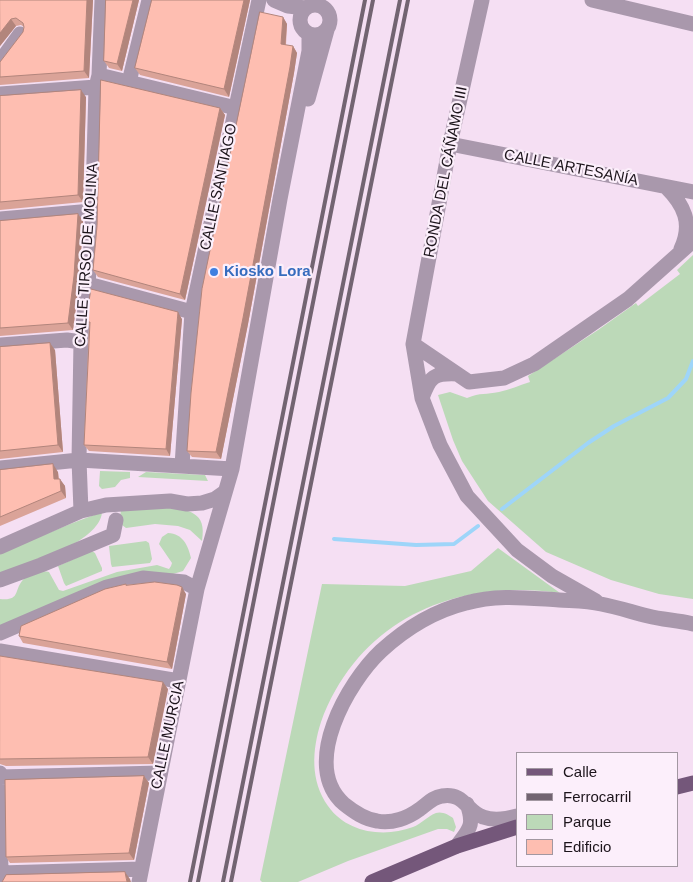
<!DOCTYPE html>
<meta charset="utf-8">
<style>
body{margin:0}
#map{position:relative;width:693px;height:882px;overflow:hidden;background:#f5dff3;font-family:Arial,sans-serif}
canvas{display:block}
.legend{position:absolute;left:516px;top:752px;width:162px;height:115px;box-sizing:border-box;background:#fceffb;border:1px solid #a297a1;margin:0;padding:6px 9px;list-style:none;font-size:15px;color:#1c141b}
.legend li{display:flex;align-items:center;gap:10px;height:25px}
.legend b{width:25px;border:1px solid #a297a1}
</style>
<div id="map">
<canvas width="693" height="882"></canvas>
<ul class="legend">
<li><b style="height:6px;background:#74577a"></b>Calle</li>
<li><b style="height:6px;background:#726471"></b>Ferrocarril</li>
<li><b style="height:14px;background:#bcd9b8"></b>Parque</li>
<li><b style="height:14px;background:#febeb1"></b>Edificio</li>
</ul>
</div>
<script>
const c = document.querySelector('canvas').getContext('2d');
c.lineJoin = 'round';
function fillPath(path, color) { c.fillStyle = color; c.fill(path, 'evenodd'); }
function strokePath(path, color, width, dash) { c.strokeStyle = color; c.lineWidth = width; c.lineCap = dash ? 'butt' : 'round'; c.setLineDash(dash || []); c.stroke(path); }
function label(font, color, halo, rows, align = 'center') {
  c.font = font + ' Arial,sans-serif'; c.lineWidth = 4.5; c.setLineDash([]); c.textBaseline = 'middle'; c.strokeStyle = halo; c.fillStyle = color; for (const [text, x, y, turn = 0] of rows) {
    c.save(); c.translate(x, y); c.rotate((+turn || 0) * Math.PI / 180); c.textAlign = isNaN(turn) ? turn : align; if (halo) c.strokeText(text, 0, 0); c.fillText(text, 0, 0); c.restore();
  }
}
fillPath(new Path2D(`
 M693,255V599L659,594L611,580L546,552L488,501L462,461L453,440L438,395L450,392L467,398C481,392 486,395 499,392C509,390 520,385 530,382L528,376L598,330L636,303L638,306L680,274L677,270Z
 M100,471L130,472V478L121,480L115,487L102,489L99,486Z
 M146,472L205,475L208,481L138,477Z
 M166,506C189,511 207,511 202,541L190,530L178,526L155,524L126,528L122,525L120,520L121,508Z
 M102,512C100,543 25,565 0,575V553L70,524Z
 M168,533C183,534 188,545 191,558L183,571L0,626V599C20,601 14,591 22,581C26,576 32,575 37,573C41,572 44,571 49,572L59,590L63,591L117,572L157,565L169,569L171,566L172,563L159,544L162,537Z
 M146,541L149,543L152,559L150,563L112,567L111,564L109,546Z
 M498,548L560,593C456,578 359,619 321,722C312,750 310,781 328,806C347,833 384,838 413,827C421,824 428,816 436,813C442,811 449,815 453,818L456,827L454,832L447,829H438L348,861L298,882H262L260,880L322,584L405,586L471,571Z
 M92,551L95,553L102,568V571L66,586L64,583L58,566Z`), '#bcd9b8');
strokePath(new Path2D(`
 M502,509L588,443L614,426L668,398L686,379L693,361
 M334,539L416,545L454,544L478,526`), '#9ed5f9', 4);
strokePath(new Path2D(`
 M274,0L288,6L306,8
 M482,0L450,144L413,344L469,382L504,378L534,364L628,299L693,241
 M592,0L693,24
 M300 20a15 15 0 1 1 30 0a15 15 0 1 1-30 0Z
 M0,62L20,34
 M99,75L236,108
 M129,82L149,0
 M0,94L96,87
 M308,99L327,30
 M450,144L693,192
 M666,187C684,205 693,223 681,249
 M0,219L92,211
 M88,284L192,312
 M413,344L422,398L440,445L467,496L517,550L552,576L596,601
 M0,345L67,340L81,342
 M422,398C430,376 434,373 457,374
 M182,466L192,312L259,0
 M0,468L79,460L232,469
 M81,511L79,460L81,342L88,284L92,232L96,87L99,75L102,0
 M0,547L81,511L106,505L170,501L187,504L202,503L215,499L225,492
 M0,580L41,565L113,535L116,520
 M0,633L107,587L143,578L184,582L197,589
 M0,651L179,681
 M0,773L1,882
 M0,777L160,773
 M517,816C506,819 494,821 483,817C467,812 464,792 442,796C433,797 427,804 420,809C408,818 392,824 377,821C364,819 354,812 344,804C300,765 348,682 381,651C405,629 434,611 466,603C497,594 527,598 559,600C573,601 587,601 601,604C617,607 632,612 648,616C663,620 678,620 693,624
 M457,846C469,829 475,826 467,804
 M0,873L141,869
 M139,882L197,589L232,469L280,199L309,51V34`), '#a998ac', 15);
strokePath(new Path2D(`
 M677,787L693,783
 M372,882L457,846L517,827`), '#74577a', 15);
strokePath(new Path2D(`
 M190,882L365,0
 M198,882L373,0
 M223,882L400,0
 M231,882L408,0`), '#726471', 4);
fillPath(new Path2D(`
 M0,0H93L89,78L0,85V62L23,32L24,27L21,25L16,26L0,46Z
 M106,0H139L122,71L109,68L104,61Z
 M152,0H250L229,97L140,75L135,68Z
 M283,17L287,24L286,45L293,46L297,53L294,73L248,324L221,459L192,457L187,451Z
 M0,96L86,97L83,202L0,210Z
 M220,108L225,115L185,300L98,277L93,270Z
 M78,214L83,221L79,283L73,330L0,336V221Z
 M182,319L170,456L89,451L84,445L89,325L87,322Z
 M0,347L55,350L63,452L0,459Z
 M0,470L58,472L59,479L65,486L66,498L0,526Z
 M126,584L127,585L186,594L172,669L23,643L19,636Z
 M0,656L168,689L153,764L6,766L0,764Z
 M144,776L149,783L134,860L10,863L6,857Z`), '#daa398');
fillPath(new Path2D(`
 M87,0H93L89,78L84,71Z
 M133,0H139L122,71L117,64Z
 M244,0H250L229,97L224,89Z
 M283,17L287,24L285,50L281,44Z
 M11,19L16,26L0,46V33Z
 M293,46L297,53L294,73L248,324L221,459L216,452Z
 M81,90L86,97L83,202L78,195Z
 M220,108L225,115L185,300L180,294Z
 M78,214L83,221L79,283L73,330L68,323Z
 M178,312L182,319L170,456L166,449Z
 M50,343L55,350L63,452L58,445Z
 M53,464L58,472L59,487L54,479Z
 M60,479L65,486L66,498L61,491Z
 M182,587L186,594L172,669L167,662Z
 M163,682L168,689L153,764L148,757Z
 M144,776L149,783L134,860L129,853Z
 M125,872L130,879L131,882H127Z`), '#b2857c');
const building = new Path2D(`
 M0,0H87L84,71L0,77V62L23,32L24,27L23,23L16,18L11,19L0,33Z
 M106,0H133L117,64L104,61Z
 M152,0H244L224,89L135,68Z
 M260,12L283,17L281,44L293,46L290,67L243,318L216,452L187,451L191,393L202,289Z
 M101,80L220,108L180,294L93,270L97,226Z
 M81,90L78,195L0,202V96Z
 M78,214L74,276L68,323L0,328V221Z
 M91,289L178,312L166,449L84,445L90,322H87Z
 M50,343L58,445L0,451V347Z
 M53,464L54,479H60L61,491L0,517V470Z
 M155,582L177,585L182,587L167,662L19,636L21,626L105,589L126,584V585Z
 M0,656L163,682L148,757L0,759Z
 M144,776L129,853L6,857L5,780Z
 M125,872L127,882H2L6,875Z`);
fillPath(building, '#febeb1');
strokePath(building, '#b2857c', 1);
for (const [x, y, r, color] of [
 [214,272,5,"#3f7fe0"]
]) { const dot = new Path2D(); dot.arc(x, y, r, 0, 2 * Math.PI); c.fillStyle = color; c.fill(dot); strokePath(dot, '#fceffb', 2); }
label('15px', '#1c141b', '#fceffb', [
 ["CALLE ARTESANÍA",571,168,11],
 ["RONDA DEL CÁÑAMO III",446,172,-79],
 ["CALLE SANTIAGO",219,187,-78],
 ["CALLE TIRSO DE MOLINA",87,255,-86],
 ["CALLE MURCIA",168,735,-78]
]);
label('bold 15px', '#366cbe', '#fceffb', [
 ["Kiosko Lora",224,272]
], 'left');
</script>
